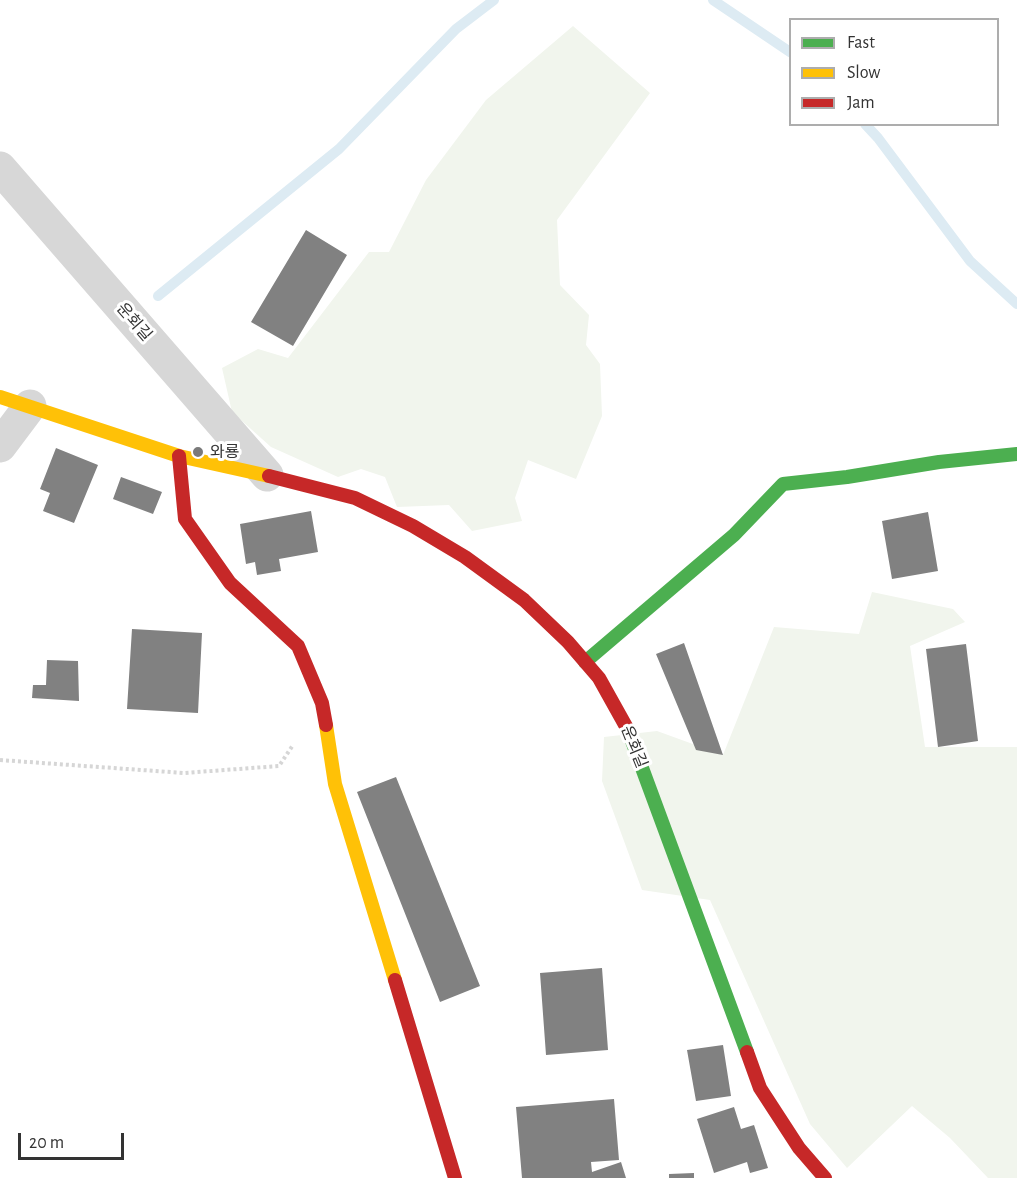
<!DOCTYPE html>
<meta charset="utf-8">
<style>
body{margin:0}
#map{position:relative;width:1017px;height:1178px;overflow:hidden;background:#fff;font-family:"Alegreya Sans",sans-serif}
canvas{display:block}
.legend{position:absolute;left:789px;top:18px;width:210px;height:108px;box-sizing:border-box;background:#fff;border:2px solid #adadad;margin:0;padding:8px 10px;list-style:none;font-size:18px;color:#333}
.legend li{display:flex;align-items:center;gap:12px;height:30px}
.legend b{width:30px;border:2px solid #adadad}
.scale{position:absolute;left:18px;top:1133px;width:106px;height:27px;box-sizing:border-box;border:3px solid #333;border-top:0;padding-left:8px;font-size:18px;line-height:21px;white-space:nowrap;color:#333;-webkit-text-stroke:4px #fff;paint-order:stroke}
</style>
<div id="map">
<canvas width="1017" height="1178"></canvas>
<ul class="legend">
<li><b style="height:8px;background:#4caf50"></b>Fast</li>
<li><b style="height:8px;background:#ffc107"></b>Slow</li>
<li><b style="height:8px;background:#c62828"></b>Jam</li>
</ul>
<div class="scale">20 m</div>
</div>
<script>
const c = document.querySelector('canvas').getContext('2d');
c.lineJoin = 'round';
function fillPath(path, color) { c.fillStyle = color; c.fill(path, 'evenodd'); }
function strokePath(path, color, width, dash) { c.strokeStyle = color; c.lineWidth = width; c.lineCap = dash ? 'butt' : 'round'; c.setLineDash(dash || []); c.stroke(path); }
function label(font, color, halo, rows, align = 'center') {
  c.font = font + ' "Alegreya Sans","Noto Sans KR",sans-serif'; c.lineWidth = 6; c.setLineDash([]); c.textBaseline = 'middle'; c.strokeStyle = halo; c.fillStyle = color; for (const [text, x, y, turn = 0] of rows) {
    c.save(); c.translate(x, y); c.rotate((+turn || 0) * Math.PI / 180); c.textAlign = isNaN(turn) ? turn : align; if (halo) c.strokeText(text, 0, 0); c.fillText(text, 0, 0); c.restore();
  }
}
fillPath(new Path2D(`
 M573,26L650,93L557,220L560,285L589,315L586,345L600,364L602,416L576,479L528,460L515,498L522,521L472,531L449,505L397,507L385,477L361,469L338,477L271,447L232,412L222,368L258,349L288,358L369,252H389L426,180L486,100Z
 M872,592L953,609L965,622L910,646L925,747H1017V1178H988L950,1138L912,1106L847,1168L810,1124L710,900L642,890L602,781L604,737L657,731L723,755L774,627L859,634Z`), '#f1f5ed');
strokePath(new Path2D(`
 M713,0L790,52
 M865,124L878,138L970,261L1017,304
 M158,296L339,149L456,29L494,0`), '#ddebf3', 10);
fillPath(new Path2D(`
 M306,230L347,255L293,346L251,322Z
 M56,448L98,465L74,523L43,511L50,493L40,489Z
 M121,477L162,492L153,514L113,499Z
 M311,511L318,552L279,559L281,571L257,575L255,562L246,564L240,524Z
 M928,512L938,571L892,579L882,521Z
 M132,629L202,633L198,713L127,709Z
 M684,643L723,755L696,750L656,654Z
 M966,644L978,741L938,747L926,649Z
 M47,660L78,661L79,701L32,698L33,685H46Z
 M396,777L480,986L440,1002L357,792Z
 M602,968L608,1050L546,1055L540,973Z
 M723,1045L731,1096L696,1101L687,1050Z
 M614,1099L619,1160L591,1162L592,1172L621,1162L626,1178H522L516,1107Z
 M734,1107L741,1129L754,1125L768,1168L750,1173L747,1162L714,1173L697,1119Z
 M694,1173V1178H669V1174Z`), '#818181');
strokePath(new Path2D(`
 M0,760L184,773L279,766L293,745`), '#d6d6d6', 4, [3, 3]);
strokePath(new Path2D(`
 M0,168L267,475
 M0,446L30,406`), '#d7d7d7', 33);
strokePath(new Path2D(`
 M585,662L734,535L783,484L847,477L939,462L1017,454
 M628,730L747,1052`), '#4caf50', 14);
strokePath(new Path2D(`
 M0,397L179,456L269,476
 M326,725L335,784L395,980`), '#ffc107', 14);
strokePath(new Path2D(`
 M179,456L185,519L230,583L298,646L322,703L326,725
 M269,476L355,498L413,526L465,557L524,600L568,642L599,678L628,730
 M395,980L455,1178
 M747,1052L760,1088L799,1148L825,1178`), '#c62828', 14);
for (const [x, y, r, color] of [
 [198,452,6,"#7a7a7a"]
]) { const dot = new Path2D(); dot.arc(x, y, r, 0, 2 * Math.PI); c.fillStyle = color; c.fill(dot); strokePath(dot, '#fff', 2); }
label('16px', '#333', '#fff', [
 ["운회길",134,322,49],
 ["운회길",634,747,68]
]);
label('16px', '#333', '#fff', [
 ["와룡",210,452]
], 'left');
</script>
